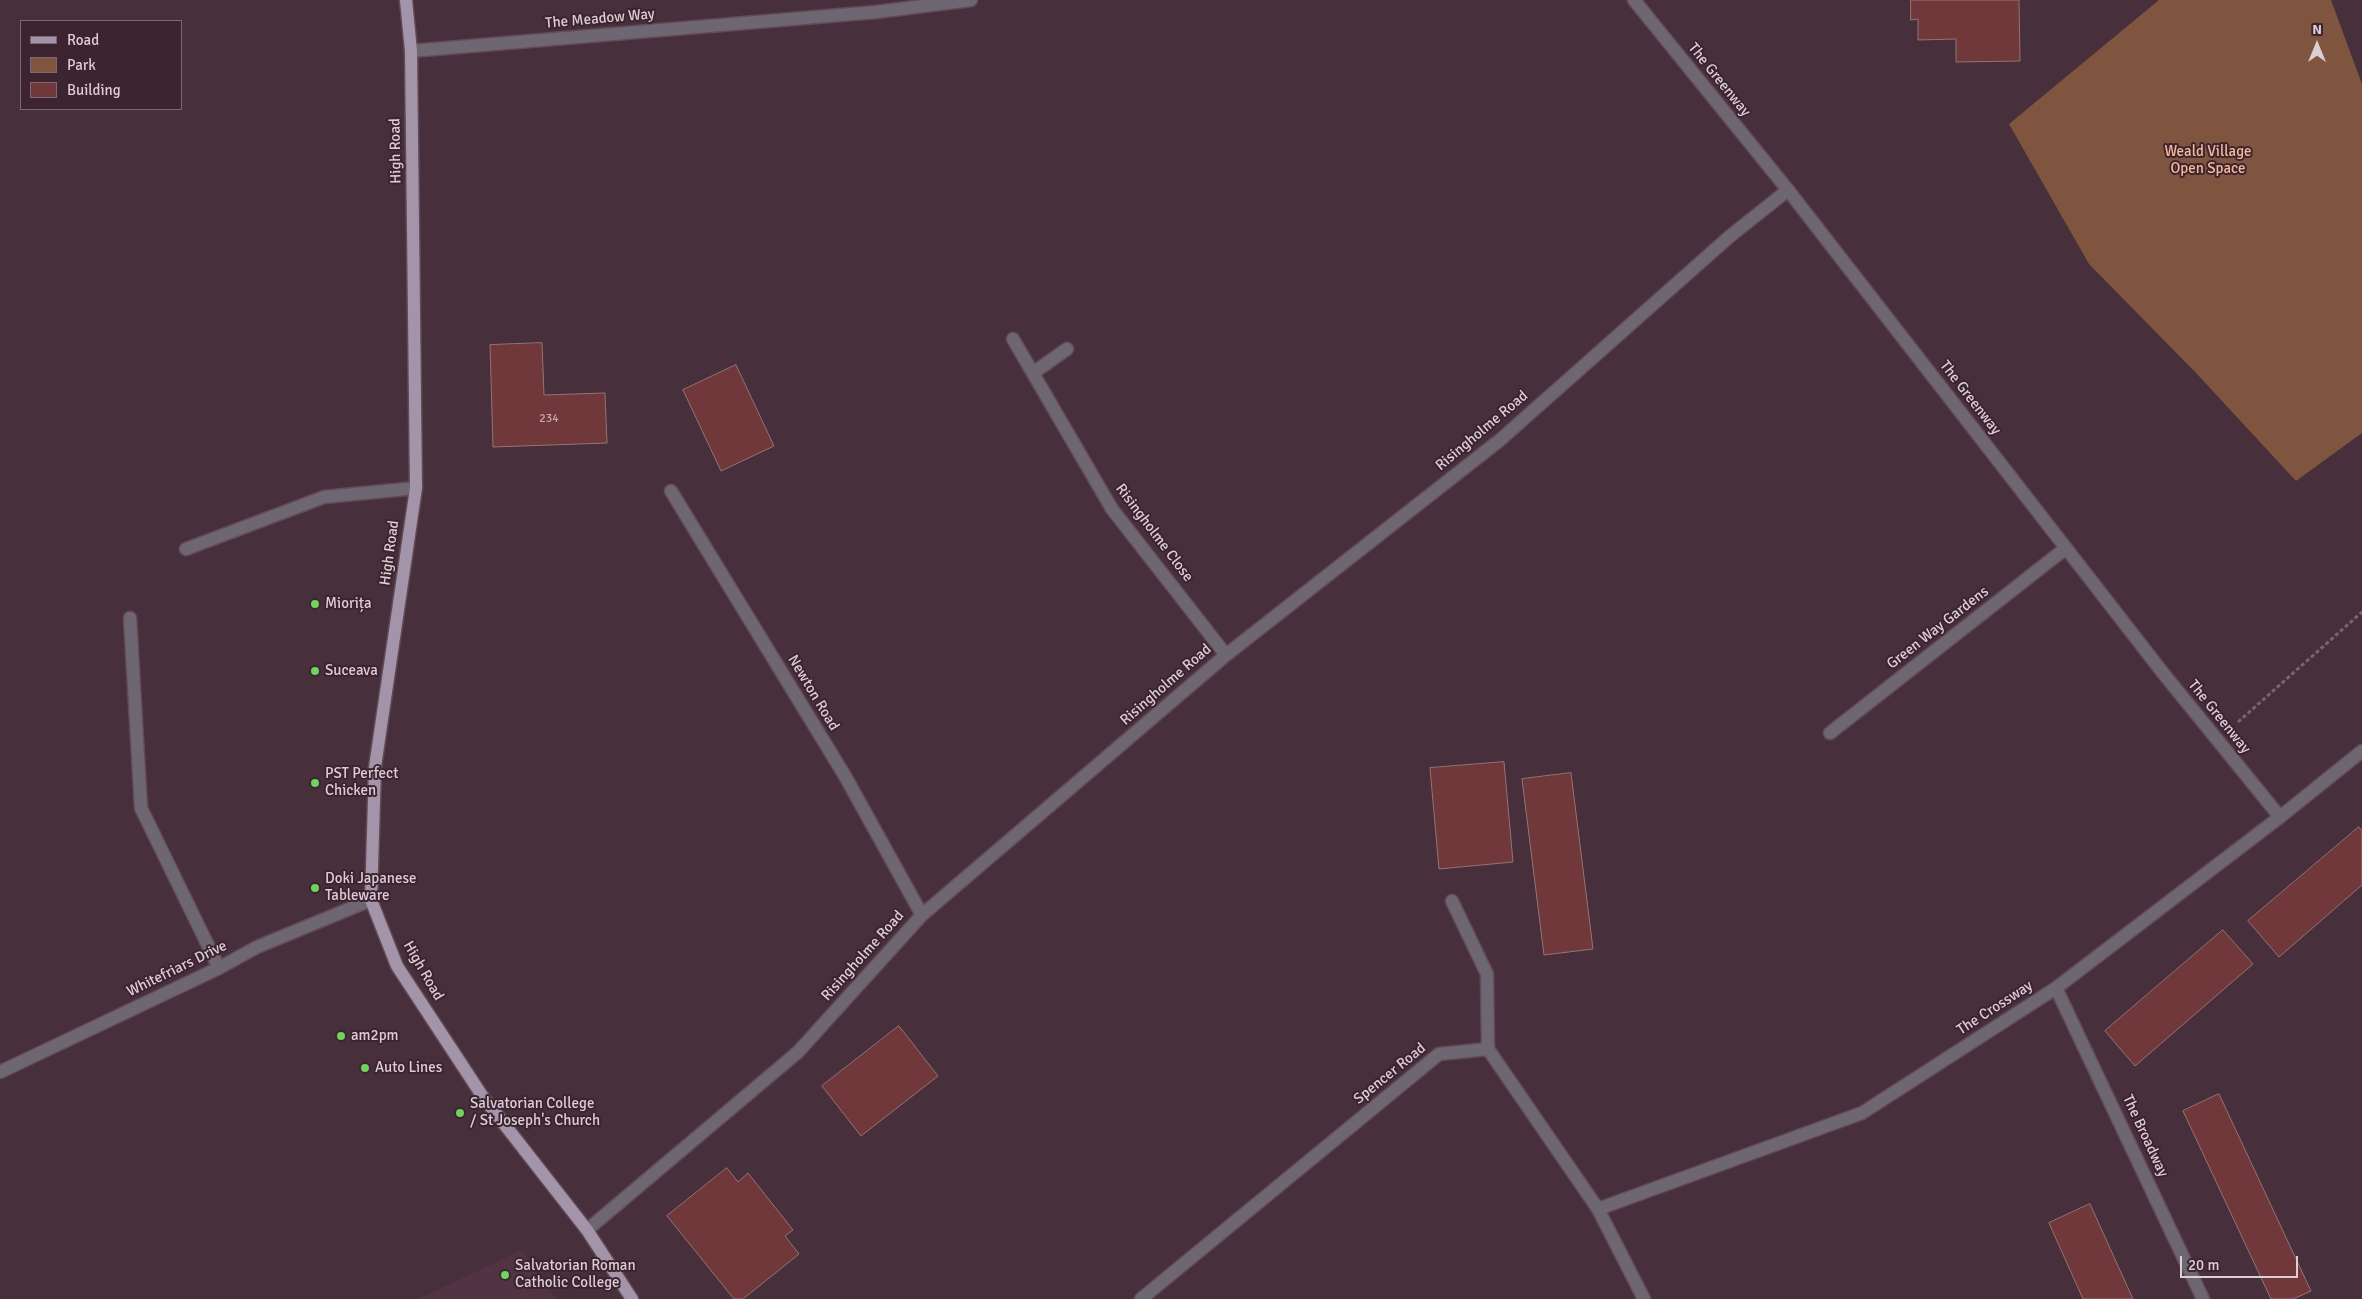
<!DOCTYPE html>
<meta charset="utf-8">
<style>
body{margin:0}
#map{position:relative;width:2362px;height:1299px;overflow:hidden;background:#472f3b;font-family:Signika,sans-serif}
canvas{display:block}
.legend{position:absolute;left:20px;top:20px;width:162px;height:90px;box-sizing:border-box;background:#3c2531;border:1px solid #7c6873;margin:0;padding:6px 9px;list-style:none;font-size:15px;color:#ddcdd5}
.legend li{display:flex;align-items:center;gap:10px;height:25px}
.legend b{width:25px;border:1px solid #7c6873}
.north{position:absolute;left:2292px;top:20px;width:50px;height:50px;-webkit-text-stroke:4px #3c2531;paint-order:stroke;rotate:0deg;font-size:14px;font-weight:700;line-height:20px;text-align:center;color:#ddcdd5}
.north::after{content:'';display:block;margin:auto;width:18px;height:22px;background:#ddcdd5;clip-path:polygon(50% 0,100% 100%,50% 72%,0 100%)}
.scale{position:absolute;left:2180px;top:1256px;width:118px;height:22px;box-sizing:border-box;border:2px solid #ddcdd5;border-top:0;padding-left:6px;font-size:15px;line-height:18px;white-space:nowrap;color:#ddcdd5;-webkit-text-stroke:4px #3c2531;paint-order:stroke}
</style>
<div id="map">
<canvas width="2362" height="1299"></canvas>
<ul class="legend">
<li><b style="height:6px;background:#a394a9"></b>Road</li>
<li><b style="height:14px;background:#7f553f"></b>Park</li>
<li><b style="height:14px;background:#71383b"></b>Building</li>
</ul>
<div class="north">N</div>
<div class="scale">20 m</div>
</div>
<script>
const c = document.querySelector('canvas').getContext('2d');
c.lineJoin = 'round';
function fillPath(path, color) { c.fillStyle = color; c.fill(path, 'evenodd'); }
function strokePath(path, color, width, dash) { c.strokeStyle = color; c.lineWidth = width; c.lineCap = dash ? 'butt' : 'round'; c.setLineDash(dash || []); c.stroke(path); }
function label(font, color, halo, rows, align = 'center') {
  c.font = font + ' Signika,sans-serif'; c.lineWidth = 4; c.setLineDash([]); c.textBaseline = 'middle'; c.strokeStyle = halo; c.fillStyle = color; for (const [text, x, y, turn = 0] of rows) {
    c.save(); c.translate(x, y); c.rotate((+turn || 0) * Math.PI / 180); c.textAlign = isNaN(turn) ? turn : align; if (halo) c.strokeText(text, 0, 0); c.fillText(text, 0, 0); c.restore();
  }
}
fillPath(new Path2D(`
 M522,1250L556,1299H418Z`), '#523344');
fillPath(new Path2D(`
 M2159,0H2331L2362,84V433L2296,481L2197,374L2089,264L2009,124Z`), '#7f553f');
const building = new Path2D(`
 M1911,0H2019L2020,61L1956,62V39L1918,40V19L1911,20Z
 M542,343L544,395L605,393L607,443L493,447L490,345Z
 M736,365L774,446L721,471L683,390Z
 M1504,762L1513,862L1439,869L1430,768Z
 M1571,773L1593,949L1544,955L1522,779Z
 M2359,827L2362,831V885L2279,957L2248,921Z
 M2223,930L2253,964L2135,1066L2105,1031Z
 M899,1026L938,1076L861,1136L822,1086Z
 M2219,1094L2311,1291L2293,1299H2271L2183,1111Z
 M727,1168L738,1182L748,1173L793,1230L785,1236L799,1254L743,1299H734L667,1216Z
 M2090,1204L2133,1299H2083L2049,1223Z`);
fillPath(building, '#71383b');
strokePath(building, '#947474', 1);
const minor = new Path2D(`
 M1634,0L1788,190L2163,673L2280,817
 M411,51L876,12L971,0
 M1013,339L1112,509L1226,655
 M1033,373L1067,349
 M671,491L845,776L922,915
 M186,549L324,497L416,488
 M130,618L141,808L219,968
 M1830,733L2066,548
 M1452,901L1487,974L1488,1049
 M2056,988L2203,1299
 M0,1072L219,968L257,947L371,900
 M1598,1209L1862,1113L2056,988L2280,817L2362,751
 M587,1230L798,1052L922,915L1226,655L1500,440L1729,237L1788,190
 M1141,1299L1439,1054L1488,1049L1598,1209L1644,1299`);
const major = new Path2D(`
 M406,0L411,51L416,488L375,767L371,900L397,966L483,1097L587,1230L632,1299`);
strokePath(minor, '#624b57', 15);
strokePath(major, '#624b57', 15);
strokePath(new Path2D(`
 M2238,722L2362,612`), '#7a656f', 3, [4, 2.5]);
strokePath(minor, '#6e6671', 12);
strokePath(major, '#a394a9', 12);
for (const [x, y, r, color] of [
 [315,604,5,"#72d25e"],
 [315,671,5,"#72d25e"],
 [315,783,5,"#72d25e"],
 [315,888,5,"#72d25e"],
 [341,1036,5,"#72d25e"],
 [365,1068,5,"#72d25e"],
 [460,1113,5,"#72d25e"],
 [505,1275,5,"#72d25e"]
]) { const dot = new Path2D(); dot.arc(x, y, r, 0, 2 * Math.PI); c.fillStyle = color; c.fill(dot); strokePath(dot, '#3c2531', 2); }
label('12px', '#c2a8ae', null, [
 ["234",549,419]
]);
label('15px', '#ddcdd5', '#3c2531', [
 ["The Meadow Way",600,19,-5],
 ["The Greenway",1719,80,51],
 ["High Road",396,151,-91],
 ["The Greenway",1970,398,52],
 ["Risingholme Road",1482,431,-40],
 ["Risingholme Close",1154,533,53],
 ["High Road",390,553,-82],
 ["Green Way Gardens",1938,628,-38],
 ["Risingholme Road",1166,685,-41],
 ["Newton Road",813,693,59],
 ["The Greenway",2219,717,51],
 ["Risingholme Road",863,956,-48],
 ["Whitefriars Drive",177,969,-26],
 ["High Road",423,971,60],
 ["The Crossway",1995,1008,-33],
 ["Spencer Road",1390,1074,-39],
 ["The Broadway",2145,1136,65]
]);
label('15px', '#fab897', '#3c2531', [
 ["Weald Village",2208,152],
 ["Open Space",2208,169]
]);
label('15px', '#ddcdd5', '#3c2531', [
 ["Miorița",325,604],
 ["Suceava",325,671],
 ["PST Perfect",325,774],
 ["Chicken",325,791],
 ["Doki Japanese",325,879],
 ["Tableware",325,896],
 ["am2pm",351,1036],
 ["Auto Lines",375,1068],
 ["Salvatorian College",470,1104],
 ["/ St Joseph's Church",470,1121],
 ["Salvatorian Roman",515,1266],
 ["Catholic College",515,1283]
], 'left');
</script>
